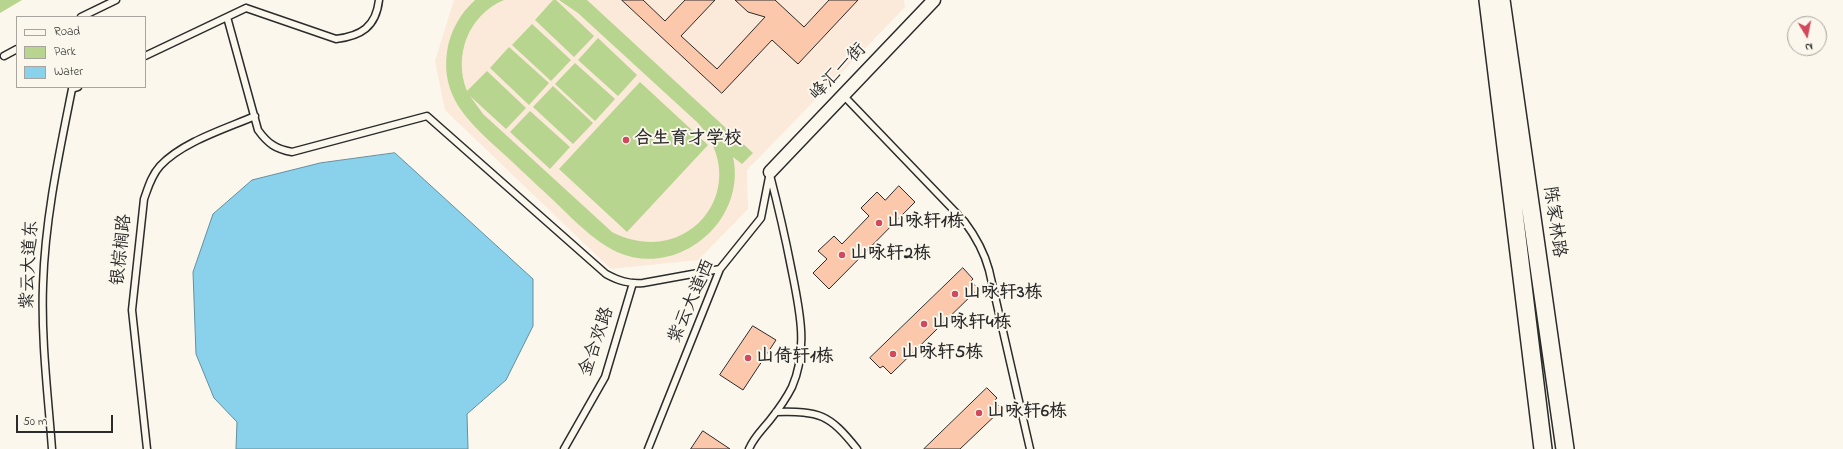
<!DOCTYPE html>
<meta charset="utf-8">
<style>
body{margin:0}
#map{position:relative;width:1843px;height:449px;overflow:hidden;background:#fbf7ec;font-family:"Indie Flower",sans-serif}
canvas{display:block}
.legend{position:absolute;left:16px;top:16px;width:130px;height:72px;box-sizing:border-box;background:#fbf7ec;border:1px solid #a8a59f;margin:0;padding:5px 7px;list-style:none;font-size:12px;color:#2b2b2b}
.legend li{display:flex;align-items:center;gap:8px;height:20px}
.legend b{width:20px;border:1px solid #a8a59f}
.north{position:absolute;left:1787px;top:16px;width:40px;height:40px;box-sizing:border-box;background:#fbf7ec;border:1px solid #a8a59f;border-radius:50%;rotate:170deg;font-size:11px;font-weight:700;line-height:16px;text-align:center;color:#2b2b2b}
.north::after{content:'';display:block;margin:auto;width:14px;height:18px;background:#d1495b;clip-path:polygon(50% 0,100% 100%,50% 72%,0 100%)}
.scale{position:absolute;left:16px;top:415px;width:97px;height:18px;box-sizing:border-box;border:2px solid #2b2b2b;border-top:0;padding-left:5px;font-size:12px;line-height:14px;white-space:nowrap;color:#2b2b2b;-webkit-text-stroke:3px #fbf7ec;paint-order:stroke}
</style>
<div id="map">
<canvas width="1843" height="449"></canvas>
<ul class="legend">
<li><b style="height:5px;background:#fbf7ec"></b>Road</li>
<li><b style="height:11px;background:#b7d58e"></b>Park</li>
<li><b style="height:11px;background:#8ad2ec"></b>Water</li>
</ul>
<div class="north">N</div>
<div class="scale">50 m</div>
</div>
<script>
const c = document.querySelector('canvas').getContext('2d');
c.lineJoin = 'round';
function fillPath(path, color) { c.fillStyle = color; c.fill(path, 'evenodd'); }
function strokePath(path, color, width, dash) { c.strokeStyle = color; c.lineWidth = width; c.lineCap = dash ? 'butt' : 'round'; c.setLineDash(dash || []); c.stroke(path); }
function label(font, color, halo, rows, align = 'center') {
  c.font = font + ' "Indie Flower","LXGW WenKai TC",sans-serif'; c.lineWidth = 4; c.setLineDash([]); c.textBaseline = 'middle'; c.strokeStyle = halo; c.fillStyle = color; for (const [text, x, y, turn = 0] of rows) {
    c.save(); c.translate(x, y); c.rotate((+turn || 0) * Math.PI / 180); c.textAlign = isNaN(turn) ? turn : align; if (halo) c.strokeText(text, 0, 0); c.fillText(text, 0, 0); c.restore();
  }
}
fillPath(new Path2D(`
 M454,0H904L905,7L747,170L748,209L698,260L611,269L445,110L435,61Z`), '#fbe9d9');
fillPath(new Path2D(`
 M0,0H22L0,13Z
 M475,0H504C468,15 453,56 467,91L487,71L526,108L506,129L470,96L483,114L612,232C688,271 755,187 698,123L578,13L559,0H587L753,153L742,164L733,157C747,221 678,279 617,252C589,239 563,208 540,188C525,174 511,160 496,147C467,120 441,96 447,52C450,31 460,14 475,0Z
 M553,0H556L594,36L574,57L535,20Z
 M532,24L571,60L551,81L512,45Z
 M598,38L637,75L618,96L578,60Z
 M509,47L549,83L529,105L490,68Z
 M575,63L615,99L595,121L555,84Z
 M640,82L708,145L627,232L559,169Z
 M553,86L593,123L573,144L533,107Z
 M530,111L570,147L550,169L510,132Z`), '#b7d58e');
const water = new Path2D(`
 M395,153L533,279V326L506,380L467,414L468,449H236L237,422L214,398L196,354L193,272L213,214L252,180L320,163Z`);
fillPath(water, '#8ad2ec');
strokePath(water, '#648f9f', 1);
const building = new Path2D(`
 M622,0H643L665,21L685,0H715L681,36L717,69L765,17L748,12L735,0H775L804,27L829,0H858L798,64L772,40L722,93Z
 M899,186L915,202L829,289L813,273L827,259L818,251L834,236L842,244L869,216L861,208L877,192L885,200Z
 M963,268L973,279L971,281L978,289L891,374L883,366L880,368L870,358Z
 M753,326L776,340L743,390L720,375Z
 M987,388L997,398L994,401L1002,409L960,449H924Z
 M703,431L730,449H691Z`);
fillPath(building, '#fcc8ac');
strokePath(building, '#2b2b2b', 1);
const lane = new Path2D(`
 M246,8L336,39C361,36 376,27 379,0
 M81,17L116,0
 M227,17L258,130C268,144 276,149 292,152L427,116L606,274C619,281 629,284 643,283L720,269
 M4,56L17,49
 M145,56L246,8
 M843,95L964,221C976,237 984,251 989,270L1030,449
 M776,412C820,411 829,414 857,449
 M52,449C48,395 41,340 43,285C45,219 59,154 72,89L78,87
 M147,449L132,310L144,199C148,188 151,176 160,166C182,142 225,129 255,116
 M564,449L605,377L633,283
 M648,449L720,269L761,218L770,172
 M749,449C754,437 762,430 770,420C778,410 786,399 792,387C809,348 799,307 791,267C785,236 778,206 770,175`);
const street = new Path2D(`
 M770,172L934,0`);
const secondary = new Path2D(`
 M1488,0L1543,449
 M1501,0L1565,449`);
strokePath(lane, '#2b2b2b', 9);
strokePath(street, '#2b2b2b', 15);
strokePath(secondary, '#2b2b2b', 20);
strokePath(lane, '#fbf7ec', 6);
strokePath(street, '#fbf7ec', 12);
strokePath(secondary, '#fbf7ec', 17);
for (const [x, y, r, color] of [
 [626,140,4,"#d1495b"],
 [879,223,4,"#d1495b"],
 [842,255,4,"#d1495b"],
 [955,294,4,"#d1495b"],
 [924,324,4,"#d1495b"],
 [893,354,4,"#d1495b"],
 [748,358,4,"#d1495b"],
 [979,413,4,"#d1495b"]
]) { const dot = new Path2D(); dot.arc(x, y, r, 0, 2 * Math.PI); c.fillStyle = color; c.fill(dot); strokePath(dot, '#fbf7ec', 1.5); }
label('18px', '#2b2b2b', '#fbf7ec', [
 ["峰汇一街",839,73,-46],
 ["陈家林路",1553,222,82],
 ["银棕榈路",123,250,-84],
 ["紫云大道东",31,265,-87],
 ["紫云大道西",693,302,-66],
 ["金合欢路",598,342,-71]
]);
label('bold 18px', '#2b2b2b', '#fbf7ec', [
 ["合生育才学校",634,140],
 ["山咏轩1栋",887,223],
 ["山咏轩2栋",850,255],
 ["山咏轩3栋",963,294],
 ["山咏轩4栋",932,324],
 ["山咏轩5栋",901,354],
 ["山倚轩1栋",756,358],
 ["山咏轩6栋",987,413]
], 'left');
</script>
